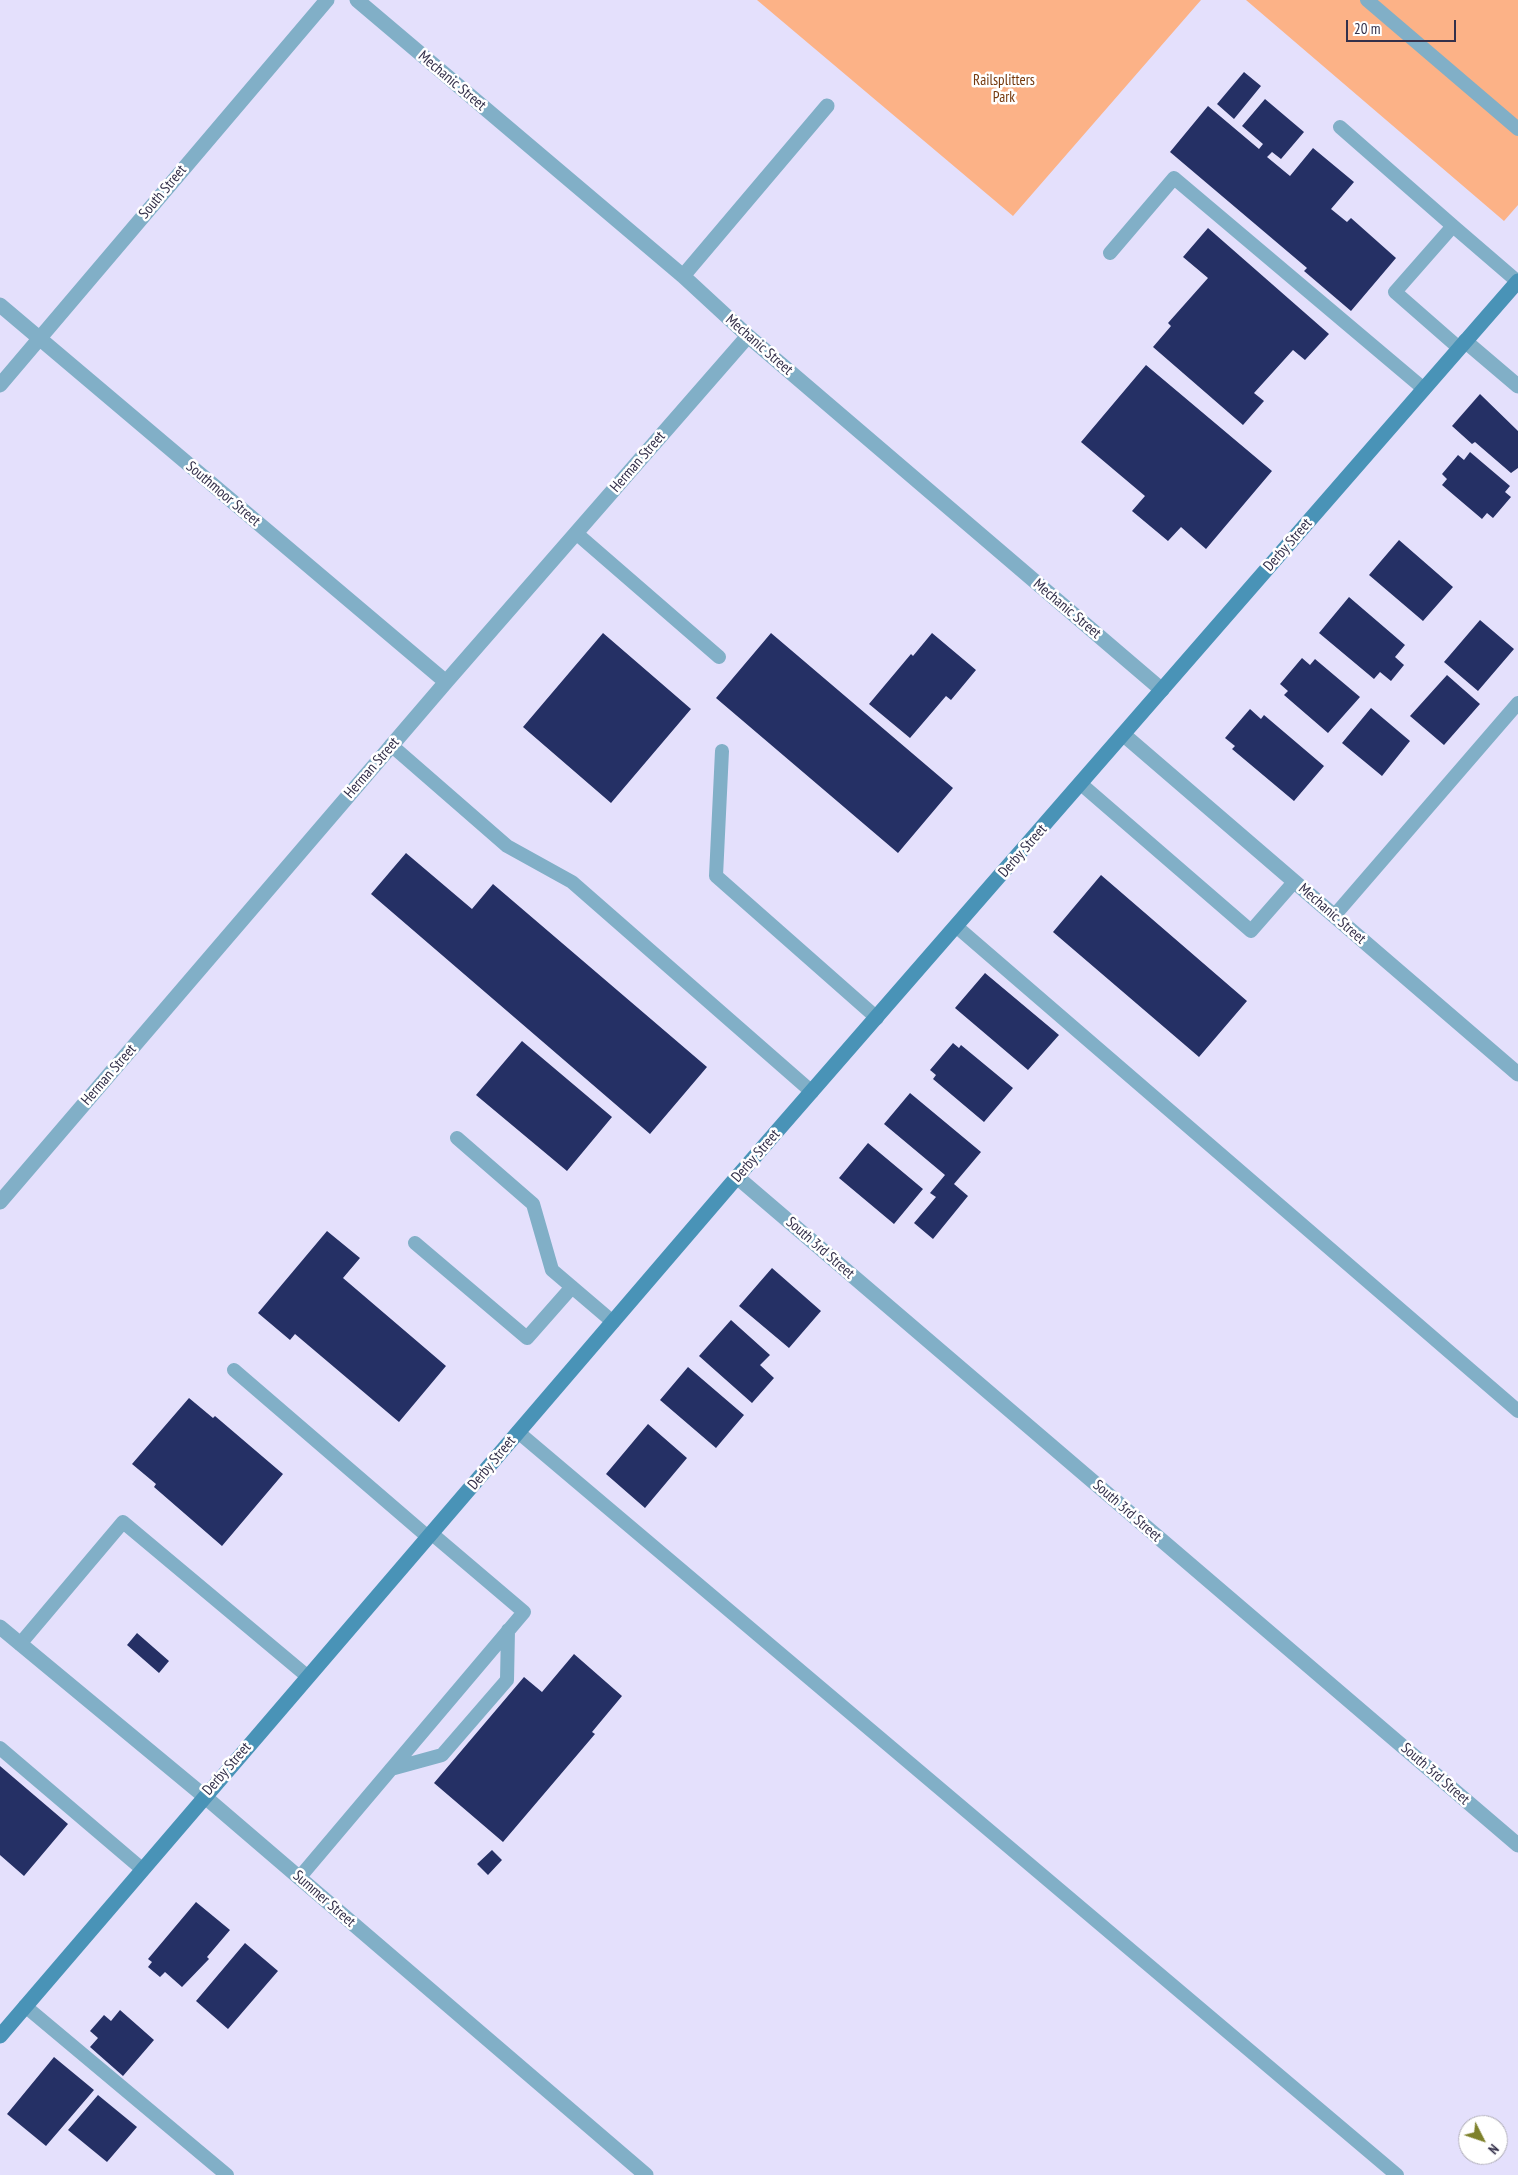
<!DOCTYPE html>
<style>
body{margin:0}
#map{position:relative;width:1518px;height:2175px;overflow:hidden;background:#e4e0fc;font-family:"PT Sans Narrow",sans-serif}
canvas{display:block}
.north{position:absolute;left:1458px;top:2115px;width:50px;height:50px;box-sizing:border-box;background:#fff;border:1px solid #aeacb7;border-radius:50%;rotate:131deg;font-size:14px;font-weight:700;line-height:20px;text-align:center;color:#34304a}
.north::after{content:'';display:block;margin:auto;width:18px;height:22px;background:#7e812b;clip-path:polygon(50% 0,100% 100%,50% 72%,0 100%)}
.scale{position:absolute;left:1346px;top:20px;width:110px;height:22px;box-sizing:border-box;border:2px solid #34304a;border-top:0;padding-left:6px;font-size:15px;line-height:18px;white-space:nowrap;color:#34304a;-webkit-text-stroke:4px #fff;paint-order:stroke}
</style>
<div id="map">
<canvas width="1518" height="2175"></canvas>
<div class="north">N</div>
<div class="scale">20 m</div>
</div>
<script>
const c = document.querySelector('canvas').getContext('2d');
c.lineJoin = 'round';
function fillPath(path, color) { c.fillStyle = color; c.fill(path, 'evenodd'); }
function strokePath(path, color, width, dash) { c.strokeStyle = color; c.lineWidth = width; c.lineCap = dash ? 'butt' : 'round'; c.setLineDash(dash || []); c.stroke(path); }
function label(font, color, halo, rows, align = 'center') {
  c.font = font + ' "PT Sans Narrow",sans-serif'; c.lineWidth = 5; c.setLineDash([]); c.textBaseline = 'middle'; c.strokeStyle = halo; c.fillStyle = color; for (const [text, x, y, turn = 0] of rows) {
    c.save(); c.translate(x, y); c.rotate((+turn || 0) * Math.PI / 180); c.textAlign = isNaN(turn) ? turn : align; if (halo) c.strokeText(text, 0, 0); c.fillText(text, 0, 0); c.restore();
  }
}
fillPath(new Path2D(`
 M757,0H1201L1013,216Z
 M1246,0H1518V205L1504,221Z`), '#fcb287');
fillPath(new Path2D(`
 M1244,72L1261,86L1234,119L1217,104Z
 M1265,99L1304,132L1281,159L1272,152L1267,157L1290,176L1313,148L1354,182L1331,209L1347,222L1351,218L1396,258L1351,311L1304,271L1307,268L1170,152L1208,106L1259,149L1263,144L1242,126Z
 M1208,228L1329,334L1305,360L1293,350L1254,393L1264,401L1243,425L1153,347L1171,326L1168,323L1208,278L1183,257Z
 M1146,365L1272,471L1206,549L1181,527L1168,541L1132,511L1145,496L1081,442Z
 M1480,394L1518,431V468L1511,473L1475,442L1472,444L1452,426Z
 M1470,452L1510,486L1505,492L1511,497L1493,518L1487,513L1482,519L1442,485L1447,479L1442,474L1458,455L1464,460Z
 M1399,540L1453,587L1423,621L1369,575Z
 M1349,597L1405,645L1395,657L1404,665L1391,681L1380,672L1374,679L1319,633Z
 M1480,620L1514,649L1478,691L1444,662Z
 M603,633L691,709L611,803L523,727Z
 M771,633L953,788L898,853L716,698Z
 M932,633L976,670L951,700L946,696L910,738L869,704L911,654L913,656Z
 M1302,658L1310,665L1315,659L1360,697L1328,733L1284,695L1288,691L1280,684Z
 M1447,675L1480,704L1444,745L1410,716Z
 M1371,708L1410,741L1382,776L1342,743Z
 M1250,709L1261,719L1264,715L1324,766L1294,801L1232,749L1235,746L1225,738Z
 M406,853L472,909L493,884L707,1067L650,1134L371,894Z
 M1101,875L1247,1001L1199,1057L1053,932Z
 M985,973L1059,1035L1028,1070L955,1008Z
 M522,1041L612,1117L567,1171L476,1095Z
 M953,1043L959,1048L961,1045L1013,1088L984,1122L933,1079L936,1075L930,1070Z
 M910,1093L981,1152L954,1184L968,1196L933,1239L914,1223L936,1197L930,1193L945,1175L884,1124Z
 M868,1143L923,1189L894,1224L839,1178Z
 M327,1231L360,1258L343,1278L446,1366L399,1422L295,1334L290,1340L258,1313Z
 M772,1268L821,1311L789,1348L739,1306Z
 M731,1320L770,1355L760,1365L774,1378L752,1403L699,1356Z
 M688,1367L744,1415L716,1448L660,1400Z
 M189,1398L213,1418L215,1416L283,1474L222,1546L154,1487L156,1484L132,1464Z
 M648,1424L687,1458L645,1508L606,1474Z
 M137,1633L169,1661L159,1673L127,1645Z
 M574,1654L622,1696L592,1732L595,1734L503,1842L434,1783L524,1677L542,1692Z
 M0,1766L68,1824L24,1876L0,1855Z
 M492,1850L502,1860L488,1875L477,1864Z
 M196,1902L230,1930L207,1957L209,1959L182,1987L165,1972L160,1977L148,1967L152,1962L148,1959Z
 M245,1943L278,1971L228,2029L196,2001Z
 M120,2010L154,2040L123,2076L90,2047L98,2038L90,2031L104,2015L111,2021Z
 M54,2057L94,2090L46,2146L7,2114Z
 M98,2095L137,2127L107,2162L68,2130Z`), '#253065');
strokePath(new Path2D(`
 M1367,0L1518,129
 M1340,127L1453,226
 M1110,253L1174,178L1424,389
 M1459,348L1395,292L1453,226L1518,282
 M576,533L719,657
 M391,745L507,846L572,882L812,1092
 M722,751L716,876L877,1018
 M1081,784L1251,931L1294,882
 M1334,916L1518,703
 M957,927L1518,1411
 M457,1138L533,1204L552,1270L613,1322
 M415,1243L527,1338L572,1287
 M234,1370L428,1537
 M518,1432L1397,2175
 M20,1644L123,1522L307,1676
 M0,1748L142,1869
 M391,1769L442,1755L507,1680L508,1630
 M299,1878L524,1612L431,1533
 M25,2006L227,2175`), '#81afc7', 14);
strokePath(new Path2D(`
 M357,0L683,276L748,336L1162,690
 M683,276L827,106
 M0,305L446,682
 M1465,341L1518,386
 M0,385L327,0
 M1124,735L1518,1074
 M737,1177L1518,1845
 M0,1202L446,682L748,336
 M0,1627L204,1796L646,2175`), '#81afc7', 15);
strokePath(new Path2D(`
 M0,2036L737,1177L1518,281`), '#4993b7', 15);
label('15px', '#34304a', '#fff', [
 ["Mechanic Street",452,81,40],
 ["South Street",163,192,-50],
 ["Mechanic Street",759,345,41],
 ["Herman Street",638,462,-49],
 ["Southmoor Street",223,494,40],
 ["Derby Street",1288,545,-49],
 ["Mechanic Street",1067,609,40],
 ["Herman Street",372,768,-49],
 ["Derby Street",1023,851,-49],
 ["Mechanic Street",1332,914,41],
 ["Herman Street",109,1075,-49],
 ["Derby Street",756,1156,-49],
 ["South 3rd Street",820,1248,41],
 ["Derby Street",492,1463,-50],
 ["South 3rd Street",1127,1511,41],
 ["Derby Street",227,1769,-49],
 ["South 3rd Street",1435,1774,41],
 ["Summer Street",324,1899,41]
]);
label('15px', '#75390d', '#fff', [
 ["Railsplitters",1004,81],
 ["Park",1004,98]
]);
</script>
